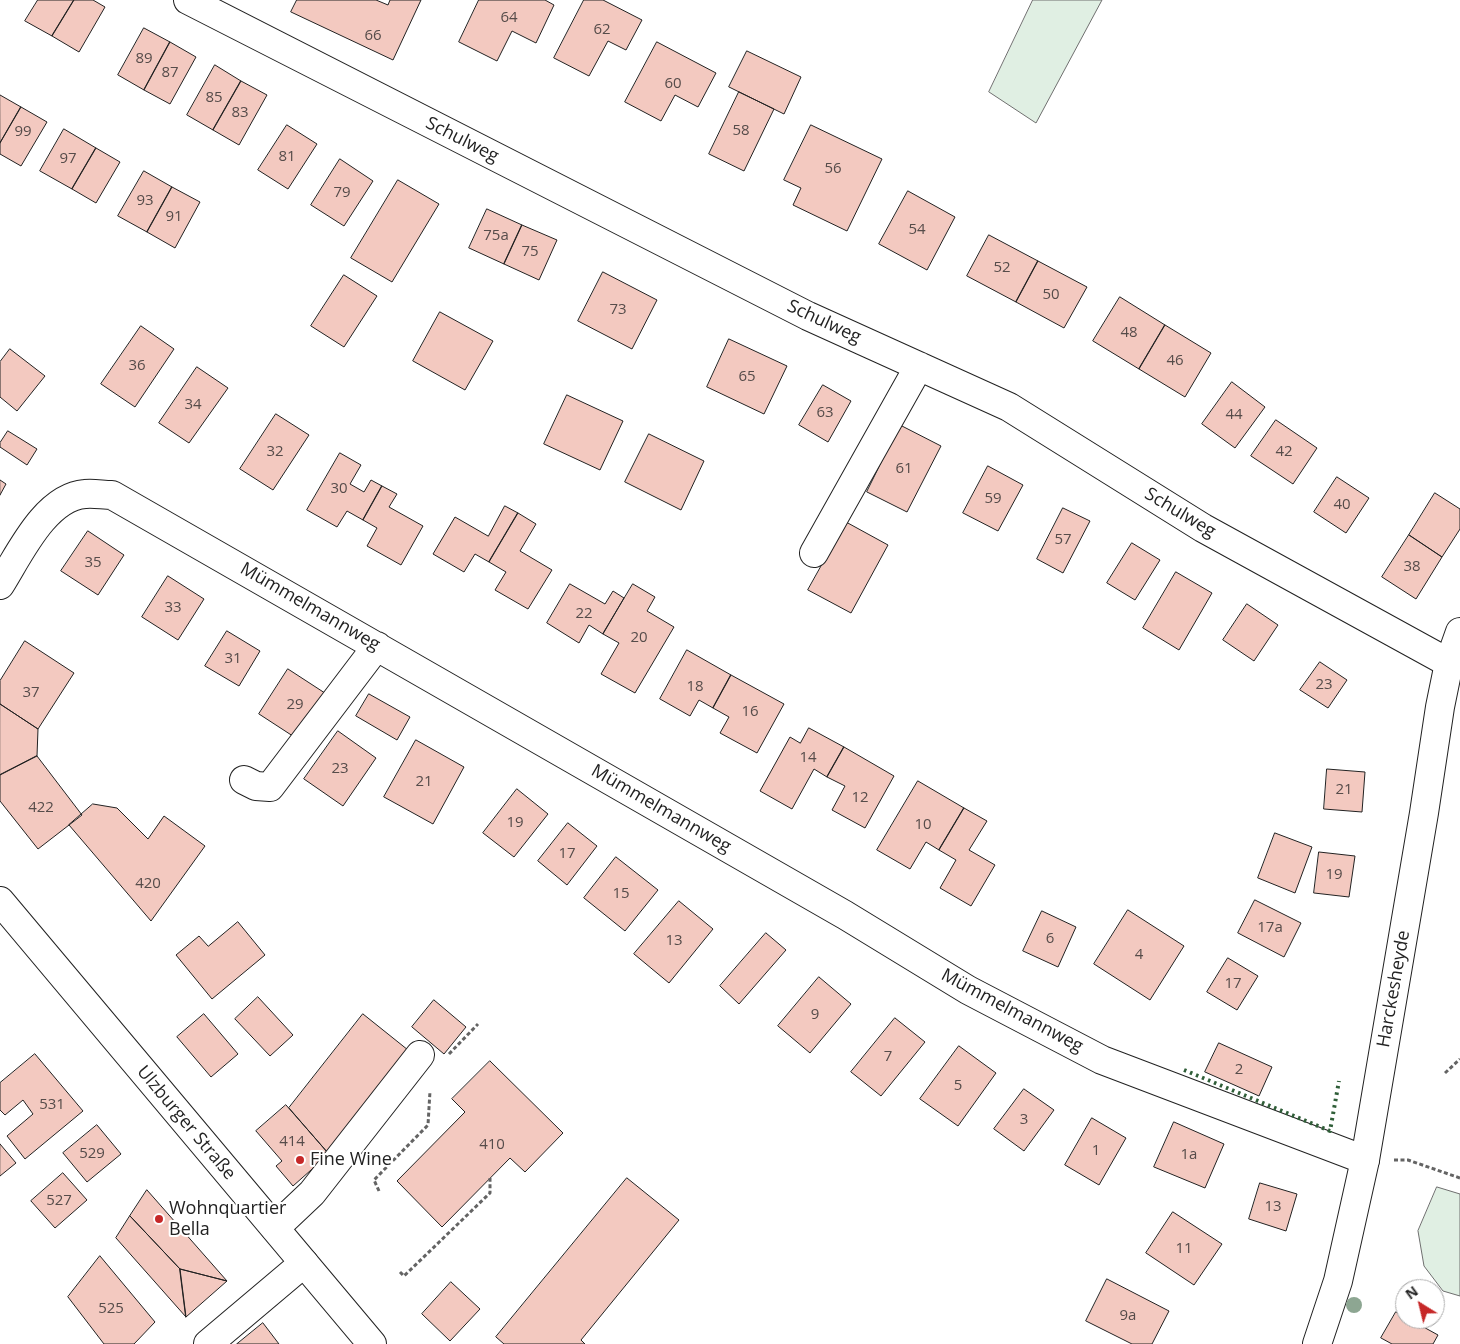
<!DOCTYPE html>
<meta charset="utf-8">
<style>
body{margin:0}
#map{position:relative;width:1460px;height:1344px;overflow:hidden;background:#fff;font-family:"Open Sans",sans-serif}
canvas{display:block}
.north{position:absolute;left:1395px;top:1279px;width:50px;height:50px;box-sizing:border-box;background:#fff;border:1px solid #a7a7a7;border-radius:50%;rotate:324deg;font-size:14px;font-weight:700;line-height:20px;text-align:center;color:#222}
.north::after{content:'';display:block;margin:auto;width:18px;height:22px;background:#c62828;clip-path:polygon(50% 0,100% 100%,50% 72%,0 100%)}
</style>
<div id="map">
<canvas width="1460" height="1344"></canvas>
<div class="north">N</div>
</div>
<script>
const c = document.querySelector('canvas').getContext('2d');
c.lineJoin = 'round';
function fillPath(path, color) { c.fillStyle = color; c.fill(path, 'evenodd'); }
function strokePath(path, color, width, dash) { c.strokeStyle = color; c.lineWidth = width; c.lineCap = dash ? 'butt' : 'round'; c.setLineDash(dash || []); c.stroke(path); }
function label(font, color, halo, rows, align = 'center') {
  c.font = font + ' "Open Sans",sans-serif'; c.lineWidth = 4; c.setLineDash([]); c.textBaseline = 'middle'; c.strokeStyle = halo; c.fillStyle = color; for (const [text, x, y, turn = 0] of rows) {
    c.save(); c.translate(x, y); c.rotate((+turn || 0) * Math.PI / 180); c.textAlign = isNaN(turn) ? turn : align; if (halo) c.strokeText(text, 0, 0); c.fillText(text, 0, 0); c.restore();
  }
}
const green = new Path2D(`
 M1033,0H1102L1036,123L989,92Z
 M1437,1187L1460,1194V1296L1443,1291L1424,1266L1418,1231Z`);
fillPath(green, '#e0efe3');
strokePath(green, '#6f6f6f', 1);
const building = new Path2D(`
 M38,0H74L52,36L25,21Z
 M74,0H93L105,7L79,52L52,36Z
 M297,0H376L388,5L390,0H421L393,60L291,12Z
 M479,0H545L554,5L536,43L512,31L497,61L459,42Z
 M584,0H603L642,20L626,50L608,41L589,76L554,58Z
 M144,28L170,42L144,90L118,75Z
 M170,42L196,57L170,104L144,90Z
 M657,42L716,73L698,107L675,95L661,121L625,102Z
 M747,51L801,77L784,114L729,87Z
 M215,65L241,81L213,130L187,115Z
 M241,81L267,95L239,145L213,130Z
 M739,92L774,109L744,171L709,154Z
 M0,95L21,107L0,143Z
 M21,107L47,122L21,166L0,154V143Z
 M287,125L317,144L288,189L258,170Z
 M811,125L882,159L847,231L793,205L801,188L784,180Z
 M64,129L96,148L72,189L40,171Z
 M96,148L120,162L96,203L72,189Z
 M340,159L373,181L344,226L311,205Z
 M144,171L172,187L147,232L118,216Z
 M398,180L439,204L392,282L351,258Z
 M172,187L200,202L175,248L147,232Z
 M908,191L955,217L927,270L879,244Z
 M487,209L522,225L504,264L469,248Z
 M522,225L557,240L539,280L504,264Z
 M989,235L1038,261L1016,302L967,276Z
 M1038,261L1087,287L1064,328L1016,302Z
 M603,272L657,300L632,349L578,321Z
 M344,275L377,296L344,347L311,326Z
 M1120,297L1165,325L1139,369L1093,341Z
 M440,312L493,341L465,390L413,361Z
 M1165,325L1211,353L1185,397L1139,369Z
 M141,326L174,349L135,407L101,384Z
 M729,339L787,366L764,414L707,387Z
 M10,349L45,376L17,411L0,397V362Z
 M197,367L228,388L189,443L159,423Z
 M1232,382L1265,407L1235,448L1202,424Z
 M823,385L851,401L828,442L799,425Z
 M567,395L623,421L600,470L544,444Z
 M276,414L309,435L273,490L240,469Z
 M1276,420L1317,448L1293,484L1251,456Z
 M900,425L941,446L907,512L867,492Z
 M8,431L37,449L27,465L0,447V443Z
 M649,434L704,461L681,510L625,482Z
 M340,453L361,465L350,484L364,492L371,480L382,486L363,520L347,511L337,527L307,510Z
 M988,466L1023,485L998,531L963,513Z
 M1337,477L1369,498L1346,533L1314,512Z
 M0,480L6,484L0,495Z
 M382,486L397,494L389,507L423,526L401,565L367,546L377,528L363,520Z
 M1435,493L1460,509V529L1442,557L1409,535Z
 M505,506L518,513L489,562L475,554L464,572L433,554L455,517L488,536Z
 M1063,508L1090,521L1063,573L1037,559Z
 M518,513L536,524L520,551L552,570L528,609L495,590L506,572L489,562Z
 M846,522L888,545L851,613L808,590Z
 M88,531L124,555L98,595L61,571Z
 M1409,535L1442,557L1416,599L1382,577Z
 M1132,543L1160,560L1135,600L1107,583Z
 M1176,572L1212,593L1179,650L1143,628Z
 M168,576L204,599L178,640L142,617Z
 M570,584L605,604L613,591L624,598L603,634L589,625L579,643L547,623Z
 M633,584L655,597L647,611L674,627L635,693L601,674L619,643L603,634Z
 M1247,604L1278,625L1254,661L1223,640Z
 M227,631L260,651L239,686L205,666Z
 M25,641L74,673L38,729L0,704V681Z
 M687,650L731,675L713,708L699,700L690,716L660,699Z
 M1320,662L1347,680L1328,708L1300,690Z
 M288,669L331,697L302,742L259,714Z
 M731,675L784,704L757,753L720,733L729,717L713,708Z
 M369,694L410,717L397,740L356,716Z
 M0,704L38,729L37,756L0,775Z
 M809,728L844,747L827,777L814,769L792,809L760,791L790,737L800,743Z
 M338,731L376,758L343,806L304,779Z
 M416,740L464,767L433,824L384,797Z
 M844,747L894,776L865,828L832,810L845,786L827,777Z
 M37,756L82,815L38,849L0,801V775Z
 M1327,769L1365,772L1362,812L1324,809Z
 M918,781L964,808L939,850L926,842L910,869L877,850Z
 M517,789L548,814L514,857L483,833Z
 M93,804L117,808L148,839L164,816L205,846L151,921L69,825Z
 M964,808L987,821L969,850L995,865L971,906L940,888L956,860L939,850Z
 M568,823L597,846L567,885L538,861Z
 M1275,833L1312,847L1295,893L1258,878Z
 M1319,852L1355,856L1349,897L1314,893Z
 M616,857L658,890L625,931L584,898Z
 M1255,900L1301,923L1284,957L1238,933Z
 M679,901L713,929L669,983L634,954Z
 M1128,910L1184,946L1150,1000L1094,964Z
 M1042,911L1076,927L1058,967L1023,951Z
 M238,922L265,955L212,999L176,955L199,936L208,946Z
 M766,933L786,950L739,1004L720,986Z
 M1228,958L1258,976L1237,1010L1207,992Z
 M819,977L851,1004L810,1053L778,1026Z
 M258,997L293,1035L270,1056L235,1019Z
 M434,1000L466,1027L444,1054L412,1027Z
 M204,1014L238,1054L211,1077L177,1037Z
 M363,1014L408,1050L327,1152L289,1108Z
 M895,1018L925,1042L881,1096L851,1072Z
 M1219,1043L1272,1067L1259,1096L1205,1072Z
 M959,1046L996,1073L958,1126L920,1099Z
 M35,1054L83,1111L25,1159L7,1136L33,1114L23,1100L5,1115L0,1110V1083Z
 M490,1061L563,1133L525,1172L510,1158L442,1227L397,1181L465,1112L452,1099Z
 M1024,1089L1054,1110L1024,1151L994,1129Z
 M286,1105L329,1154L293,1186L276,1166L282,1161L256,1131Z
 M1092,1118L1126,1138L1099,1185L1065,1165Z
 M1174,1122L1224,1144L1205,1188L1154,1167Z
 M97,1125L121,1154L87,1182L63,1153Z
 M0,1144L16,1163L0,1176Z
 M63,1173L87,1200L55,1228L31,1201Z
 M627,1178L679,1220L581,1340L585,1344H504L496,1337Z
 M1260,1183L1297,1194L1286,1231L1249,1219Z
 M147,1190L227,1281L180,1269L130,1216Z
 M1173,1212L1222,1244L1194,1285L1146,1253Z
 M130,1216L180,1269L186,1317L116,1238Z
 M100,1256L155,1322L134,1344H104L68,1297Z
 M180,1269L227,1281L186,1317Z
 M1107,1279L1169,1311L1152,1344H1132L1086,1321Z
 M451,1282L480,1309L450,1341L422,1314Z
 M1396,1312L1405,1317V1319H1409L1438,1335L1433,1344H1392L1381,1338Z
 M263,1323L279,1344H237Z`);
fillPath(building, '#f3c9c0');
strokePath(building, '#222', 1);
const minor = new Path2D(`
 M188,0L808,316L1009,407L1203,528L1449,663
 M814,553L919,366
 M0,585C19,555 45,497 85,494C94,493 103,495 112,495L845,915L968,990L1102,1060L1365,1160
 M244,780L256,786L270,787L377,646
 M275,1228L312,1193L420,1055
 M208,1344L304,1263`);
const major = new Path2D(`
 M0,901L372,1344
 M1317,1344L1338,1281L1365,1160L1424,813L1440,707L1449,663L1460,632`);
strokePath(minor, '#222', 30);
strokePath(major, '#222', 30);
strokePath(new Path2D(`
 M449,1054L478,1024
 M1445,1073L1460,1059
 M1394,1160H1408L1460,1178
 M379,1191L374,1180L428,1125L430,1091
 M400,1272L404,1276L490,1193V1178`), '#646464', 3, [4, 2.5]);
strokePath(minor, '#fff', 28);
strokePath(major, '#fff', 28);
strokePath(new Path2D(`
 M1184,1070L1330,1131L1339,1081`), '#2f5e38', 4, [2.5, 4]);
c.fillStyle = '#8da692';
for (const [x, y] of [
 [1354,1305]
]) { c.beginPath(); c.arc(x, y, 8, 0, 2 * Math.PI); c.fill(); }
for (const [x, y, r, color] of [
 [300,1160,5,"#c62828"],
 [159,1219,5,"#c62828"]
]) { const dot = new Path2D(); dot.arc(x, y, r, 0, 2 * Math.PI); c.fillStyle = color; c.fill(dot); strokePath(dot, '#fff', 2); }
label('15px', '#564c4a', null, [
 ["64",509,18],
 ["62",602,30],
 ["66",373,36],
 ["89",144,59],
 ["87",170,73],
 ["60",673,84],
 ["85",214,98],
 ["83",240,113],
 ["58",741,131],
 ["99",23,132],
 ["81",287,157],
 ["97",68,159],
 ["56",833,169],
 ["79",342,193],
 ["93",145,201],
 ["91",174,217],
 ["54",917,230],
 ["75a",496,236],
 ["75",530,252],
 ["52",1002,268],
 ["50",1051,295],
 ["73",618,310],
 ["48",1129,333],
 ["46",1175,361],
 ["36",137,366],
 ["65",747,377],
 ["34",193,405],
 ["63",825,413],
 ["44",1234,415],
 ["32",275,452],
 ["42",1284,452],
 ["61",904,469],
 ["30",339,489],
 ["59",993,499],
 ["40",1342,505],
 ["57",1063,540],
 ["35",93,563],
 ["38",1412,567],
 ["33",173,608],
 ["22",584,614],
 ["20",639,638],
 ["31",233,659],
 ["23",1324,685],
 ["18",695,687],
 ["37",31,693],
 ["29",295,705],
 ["16",750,712],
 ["14",808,758],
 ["23",340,769],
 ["21",424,782],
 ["21",1344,790],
 ["12",860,798],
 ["422",41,808],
 ["19",515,823],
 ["10",923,825],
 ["17",567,854],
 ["19",1334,875],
 ["420",148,884],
 ["15",621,894],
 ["17a",1270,928],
 ["6",1050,939],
 ["13",674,941],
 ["4",1139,955],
 ["17",1233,984],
 ["9",815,1015],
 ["7",888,1057],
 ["2",1239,1070],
 ["5",958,1086],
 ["531",52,1105],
 ["3",1024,1120],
 ["414",292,1142],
 ["410",492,1145],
 ["1",1096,1151],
 ["529",92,1154],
 ["1a",1189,1155],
 ["527",59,1201],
 ["13",1273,1207],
 ["11",1184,1249],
 ["525",111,1309],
 ["9a",1128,1316]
]);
label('18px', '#222', '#fff', [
 ["Schulweg",462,140,27],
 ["Schulweg",824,322,25],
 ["Schulweg",1180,513,31],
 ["Mümmelmannweg",310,607,30],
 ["Mümmelmannweg",661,809,30],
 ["Harckesheyde",1394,989,-80],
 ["Mümmelmannweg",1012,1011,28],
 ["Ulzburger Straße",186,1123,50]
]);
label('18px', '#222', '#fff', [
 ["Fine Wine",310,1160],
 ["Wohnquartier",169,1209],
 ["Bella",169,1230]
], 'left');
</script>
